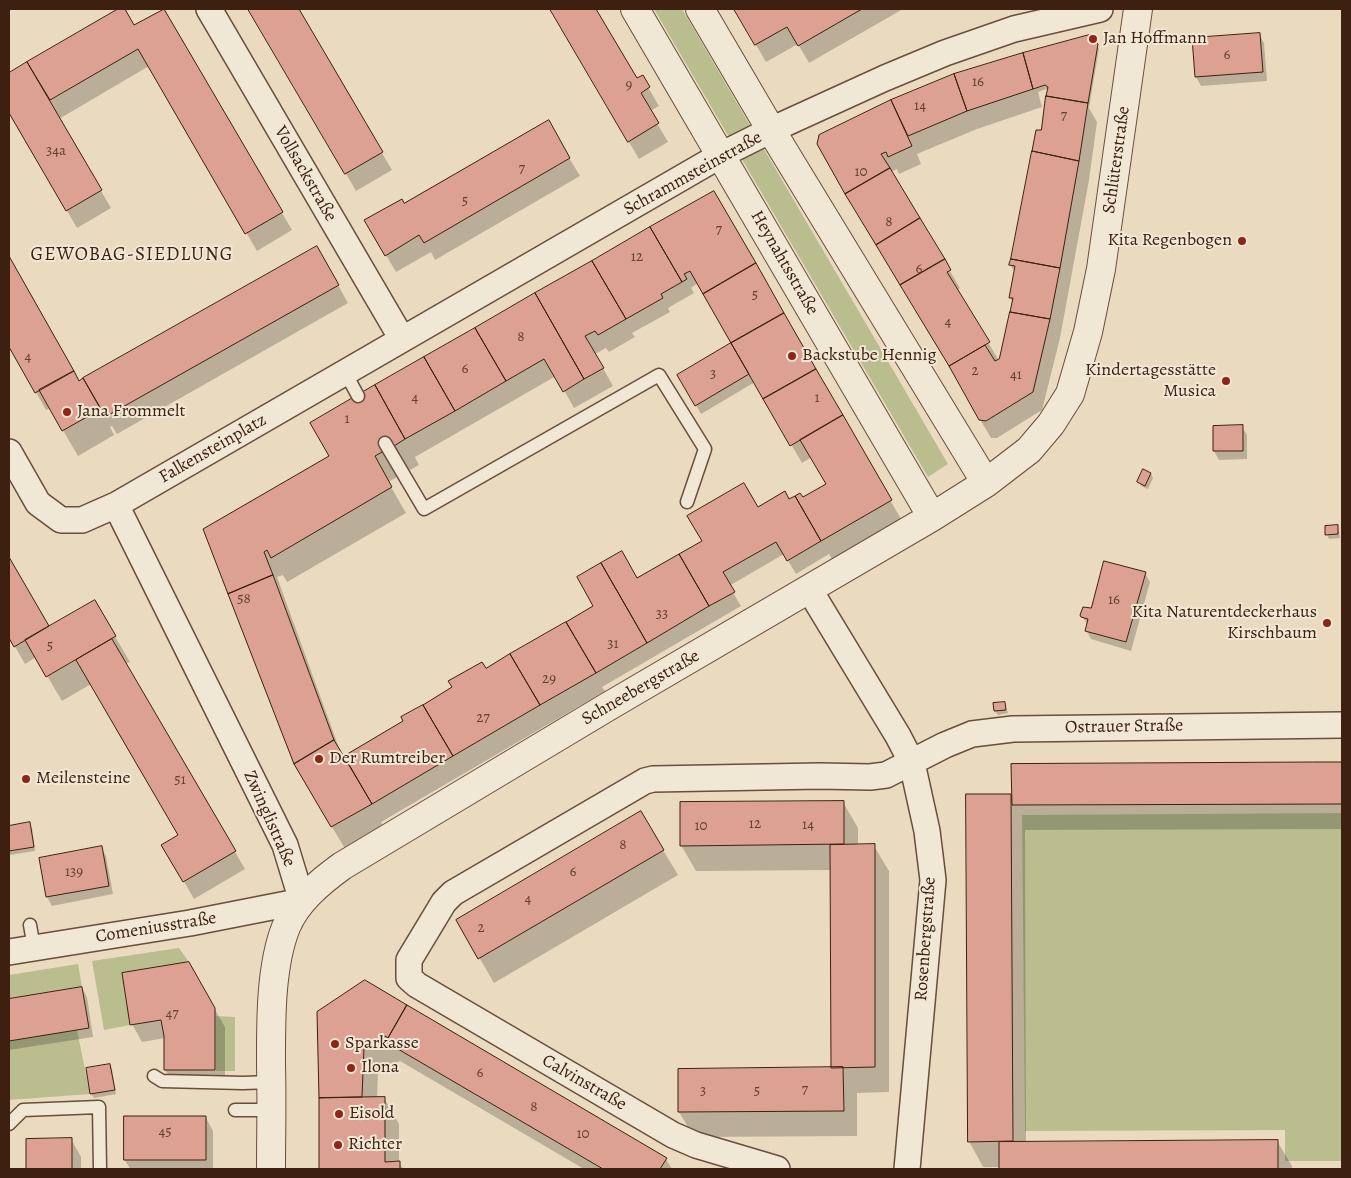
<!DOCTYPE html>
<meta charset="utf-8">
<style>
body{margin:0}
#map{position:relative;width:1351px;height:1178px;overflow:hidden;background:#eadabf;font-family:Alegreya,serif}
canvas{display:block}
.frame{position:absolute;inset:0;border:10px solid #3d200f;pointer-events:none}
</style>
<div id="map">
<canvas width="1351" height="1178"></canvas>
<div class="frame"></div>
</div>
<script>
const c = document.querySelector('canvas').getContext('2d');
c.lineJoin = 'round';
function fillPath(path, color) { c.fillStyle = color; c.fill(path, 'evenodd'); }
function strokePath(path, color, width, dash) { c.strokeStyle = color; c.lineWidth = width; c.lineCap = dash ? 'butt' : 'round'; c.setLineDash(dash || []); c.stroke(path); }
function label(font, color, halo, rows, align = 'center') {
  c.font = font + ' Alegreya,serif'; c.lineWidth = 4; c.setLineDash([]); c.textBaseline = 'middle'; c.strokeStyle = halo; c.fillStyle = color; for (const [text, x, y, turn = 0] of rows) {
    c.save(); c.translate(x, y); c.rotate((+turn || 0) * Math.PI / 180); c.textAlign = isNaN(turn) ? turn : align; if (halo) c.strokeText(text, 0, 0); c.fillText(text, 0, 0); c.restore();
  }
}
fillPath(new Path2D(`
 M654,9H682L948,464L928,477Z
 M1342,813V1161H1285V1130L1025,1131L1022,815Z
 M179,948L189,962L122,973L130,1025L104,1030L92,961Z
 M78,964L82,987L9,999V975Z
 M216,1016L235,1017V1071H216Z
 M77,1030L90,1094L9,1100V1041Z`), '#babe8f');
fillPath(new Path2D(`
 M121,9H123L134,27L163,10L292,230L257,251L149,66L59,119L111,208L77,228L9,111V74Z
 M250,9H297L392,170L356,191Z
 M552,9H595L637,80L642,77L659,106L650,111L668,142L639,159Z
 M735,9H903L809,63L798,44L766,62Z
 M1259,34L1264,43L1267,81L1201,86L1196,77L1194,40Z
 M1096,44L1099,49L1089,108L1097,122L1089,180L1060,338L1042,410L997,438H991L819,144L820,135L892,101ZM1049,88L1042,131L1010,265L1015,272L1010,297L1013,303L999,361L957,290L960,288L891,172L897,169L899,174L921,164L917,154L977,129L1042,107L1038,92Z
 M548,122L580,176L435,260L431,252L396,272L366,221L404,205Z
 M714,192L905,526L836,566L829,554L796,574L784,554L729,586L741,606L602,687L605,691L381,822L385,830L347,852L310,790L205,529L330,457ZM698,283L732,344L679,375L701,414L755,382L802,463L812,457L827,484L802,499L757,509L486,670L405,722L356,780L343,759L277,577L283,575L287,582L406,513L388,482L397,477L394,472L406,465L410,470L419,465L415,457L556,376L574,408L613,386L595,354L606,348L609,352L635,337L632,333L670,312L668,308L694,293L691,288Z
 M317,248L348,303L117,434L112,426L110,427L114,435L78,456L50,408L46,410L9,344V259L79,383Z
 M1242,427L1247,435V459L1219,460L1214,451Z
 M1151,474L1153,478L1148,489L1141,486L1139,482Z
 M1337,527L1339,531L1340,538L1329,539L1327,535Z
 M9,559L49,628L94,601L130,662L125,664L245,869L194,899L163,845L180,835L91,684L62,701L36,657L25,664L9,636Z
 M1145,573L1150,582L1131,651L1091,639L1086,630L1088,625L1081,615Z
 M1004,703L1008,713L998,715L995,711Z
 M1342,763V829L1025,830L1026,1143L1277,1141L1292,1166V1169H1000V1167H983L969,1141L968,795H1013V765Z
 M843,802L858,828V846H874L889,871V1092L857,1093V1136L694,1137L679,1112L832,1069V870L696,871L681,845Z
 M641,813L678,875L494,983L458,921Z
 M29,824L32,828L35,851L10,855L9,852V827Z
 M101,848L106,856L113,894L52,906L47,897L41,859Z
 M188,963L225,1027V1088L176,1087L165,1070V1038L142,1042L132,1024Z
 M365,982L666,1159L672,1169H584L400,1061L378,1073L377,1098H384L399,1124V1162L403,1169H320L318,1013Z
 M82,988L87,997L93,1037L9,1050V1000Z
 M110,1065L112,1069L116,1094L94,1098L91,1094Z
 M206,1118L213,1131V1169H130L125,1160Z
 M71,1139L81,1157V1169H27V1140Z`), '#0003');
const building = new Path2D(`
 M118,9H125L134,25L164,9L283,212L245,234L138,49L50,100L27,62Z
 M248,9H299L383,152L345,174Z
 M550,9H596L637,78L643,75L650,87L641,93L659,123L628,142Z
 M734,9H862L798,46L787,27L755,45Z
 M1260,33L1263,72L1195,77L1192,38Z
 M1089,35L1098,44L1088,103L1046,96L1048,87L1045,85L1033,89L1023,53Z
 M1023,53L1033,89L967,111L954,74Z
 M27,62L102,190L66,211L9,113V73Z
 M954,74L967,111L908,136L891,100Z
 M1046,96L1088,103L1079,161L1032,151L1036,130H1041Z
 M891,100L912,146L888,157L886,152L881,154L890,168L845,194L817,144L819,135Z
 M549,120L570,158L424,243L419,235L385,256L364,220L402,199L404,203Z
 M1032,151L1079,161L1060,268L1011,259Z
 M890,168L920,218L876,245L845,194Z
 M714,191L756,263L703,294L690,271L684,274L687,279L682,282L650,227Z
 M920,218L945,259L900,285L876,245Z
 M650,227L682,282L661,294L663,298L626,319L592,261Z
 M317,246L339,285L105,417L83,378Z
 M9,256L74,371L35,393L9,347Z
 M945,259L951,270L947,272L990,342L949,366L900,285Z
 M1011,259L1060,268L1050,319L1010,312L1013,298H1009L1015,266L1009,265Z
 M592,261L626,319L598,335L595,331L585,336L604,368L584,379L535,293Z
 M756,263L784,313L731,343L703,294Z
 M535,293L584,379L563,392L544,359L506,381L475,328Z
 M1010,312L1050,319L1033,392L986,421L979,420L949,366L985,345L995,361L999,359Z
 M784,313L816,369L763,399L731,343Z
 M475,328L506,381L455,411L424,357Z
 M731,343L749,374L695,406L677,375Z
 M424,357L455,411L405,439L375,385Z
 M816,369L843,415L790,446L763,399Z
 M74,371L79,381L83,378L101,409L62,431L39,390Z
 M375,385L405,439L394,446L391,440L385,443L384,451L375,456L392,487L271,558L267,550L264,552L273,575L228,594L203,529L329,456L310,423Z
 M843,415L892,500L821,541L795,496L800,493L803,497L826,484L800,440Z
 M1243,425V451H1213V426Z
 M1143,469L1151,473L1145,486L1137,482Z
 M744,483L758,507L785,491L789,499L795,496L821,541L787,561L776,542L723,572L735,592L709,606L679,554L702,541L687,516Z
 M1338,525V534L1325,535V526Z
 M622,551L637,578L679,554L709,606L647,643L601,563Z
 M9,557L49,626L14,647L9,638Z
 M1104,561L1146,572L1126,642L1085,631L1088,619L1081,617L1080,615L1083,607L1091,608Z
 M601,563L647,643L596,673L566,622L593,606L577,577Z
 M273,575L334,740L294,764L228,594Z
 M95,600L116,636L46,677L25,640Z
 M566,622L596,673L540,705L510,654Z
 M112,639L236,851L183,882L161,845L178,835L76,660Z
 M510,654L540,705L453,756L423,705L452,687L448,681L482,662L486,668Z
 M1005,702L1006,710L994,711L993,703Z
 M423,705L453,756L372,804L344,756L403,721L401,717Z
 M334,740L372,804L331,827L294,764Z
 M1313,762H1342V804L1012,805L1011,764Z
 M966,794H1011L1013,1141L968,1142Z
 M844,801V844L680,846V802Z
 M641,811L664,850L478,959L456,920Z
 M30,822L34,847L9,851V826Z
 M875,844V1067L831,1068L830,845Z
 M102,846L109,886L46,897L39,858Z
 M189,962L215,1008V1070H164V1036L161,1020L130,1025L122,973Z
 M365,980L407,1005L388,1038L385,1036L364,1047L362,1097L319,1098L317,1012Z
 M82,987L89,1028L9,1041V999Z
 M407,1005L667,1158L660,1169H603L386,1042Z
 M110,1064L115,1090L90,1094L86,1068Z
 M843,1067L844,1111L678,1112V1069Z
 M385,1097V1162L400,1161V1169H319V1098Z
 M124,1116H206V1160H124Z
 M72,1138V1169H26V1139Z
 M1278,1140V1169H999V1142Z`);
fillPath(building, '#dca192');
strokePath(building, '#3d200f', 1);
const service = new Path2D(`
 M345,372L358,396
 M385,443L424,509L659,375L705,449L687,502
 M30,925L34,948
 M154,1076L162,1081L243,1083L272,1082
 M235,1110H271
 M9,1124L23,1110L99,1107L100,1169`);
const minor = new Path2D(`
 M209,9L402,339
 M9,452L38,503L61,520H82L116,505L721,155L771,130L885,78L945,53L1014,29L1100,9
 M809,589L898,736L912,763L927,831L933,880L907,1169
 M9,952L190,923L302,901L285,845L116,505
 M777,1169L696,1145L673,1135L417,985L409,978V960L444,902L453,893L645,781L653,779L820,776L870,777L886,775L945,745L972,734L1013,729L1342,725`);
const tertiary = new Path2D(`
 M635,9L932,517
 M700,9L771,130L986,483
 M271,1169C271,1135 272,1101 271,1066C271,1024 270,967 286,927C297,901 320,882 342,866L609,706L932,517L986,483L1029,450L1051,424L1070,394L1088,332L1101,269L1138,9`);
strokePath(service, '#684e3b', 15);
strokePath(minor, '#684e3b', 28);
strokePath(tertiary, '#684e3b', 30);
strokePath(service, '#f1e7d5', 12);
strokePath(minor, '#f1e7d5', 25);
strokePath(tertiary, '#f1e7d5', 28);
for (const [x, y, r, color] of [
 [1093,39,5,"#8f2418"],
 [1242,241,5,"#8f2418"],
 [792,356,5,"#8f2418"],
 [1226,381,5,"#8f2418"],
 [67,412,5,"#8f2418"],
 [1327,623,5,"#8f2418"],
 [319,759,5,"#8f2418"],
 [26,779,5,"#8f2418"],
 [335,1044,5,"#8f2418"],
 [351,1068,5,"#8f2418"],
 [339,1114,5,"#8f2418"],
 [338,1145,5,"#8f2418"]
]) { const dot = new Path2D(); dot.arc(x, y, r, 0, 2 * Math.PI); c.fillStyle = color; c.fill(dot); strokePath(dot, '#f1e7d5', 2); }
label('15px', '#654030', null, [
 ["6",1227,55],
 ["16",978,82],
 ["9",629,85],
 ["14",920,106],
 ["7",1064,116],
 ["34a",56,151],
 ["7",522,169],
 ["10",861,172],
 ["5",465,201],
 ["8",889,222],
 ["7",719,230],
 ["12",637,257],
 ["6",919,269],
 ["5",755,295],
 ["4",948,322],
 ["8",521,337],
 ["4",28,357],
 ["6",465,369],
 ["2",975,371],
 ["3",713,374],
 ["41",1016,375],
 ["4",415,398],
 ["1",817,398],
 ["1",347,419],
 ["58",244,599],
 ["16",1114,600],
 ["33",662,614],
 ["31",613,644],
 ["5",50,646],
 ["29",549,679],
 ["27",483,718],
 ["51",180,780],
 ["12",755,824],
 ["14",808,825],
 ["10",701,826],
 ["8",623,845],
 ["139",74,872],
 ["6",573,872],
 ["4",528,899],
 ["2",481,928],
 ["47",172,1014],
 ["6",480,1073],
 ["7",805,1090],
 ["3",703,1091],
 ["5",757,1091],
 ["8",534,1107],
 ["45",165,1132],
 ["10",583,1134]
]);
label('18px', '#3d200f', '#f1e7d5', [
 ["Jan Hoffmann",1103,39],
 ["Kita Regenbogen",1232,241,"right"],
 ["Backstube Hennig",802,356],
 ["Kindertagesstätte",1216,371,"right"],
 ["Musica",1216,392,"right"],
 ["Jana Frommelt",77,412],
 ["Kita Naturentdeckerhaus",1317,613,"right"],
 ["Kirschbaum",1317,634,"right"],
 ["Der Rumtreiber",329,759],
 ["Meilensteine",36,779],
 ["Sparkasse",345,1044],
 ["Ilona",361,1068],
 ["Eisold",349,1114],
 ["Richter",348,1145]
], 'left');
label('18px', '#3d200f', '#f1e7d5', [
 ["Schlüterstraße",1117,160,-82],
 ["Vollsackstraße",305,174,60],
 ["Schrammsteinstraße",693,174,-29],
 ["Heynahtsstraße",784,263,60],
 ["Falkensteinplatz",213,449,-30],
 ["Schneebergstraße",641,688,-30],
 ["Ostrauer Straße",1124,727,-1],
 ["Zwinglistraße",269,819,66],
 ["Comeniusstraße",156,928,-9],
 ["Rosenbergstraße",926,939,-86],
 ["Calvinstraße",584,1083,30]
]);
c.letterSpacing = '1px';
label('19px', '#3d200f', '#f1e7d5', [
 ["GEWOBAG-SIEDLUNG",132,255]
]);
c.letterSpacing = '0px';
</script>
